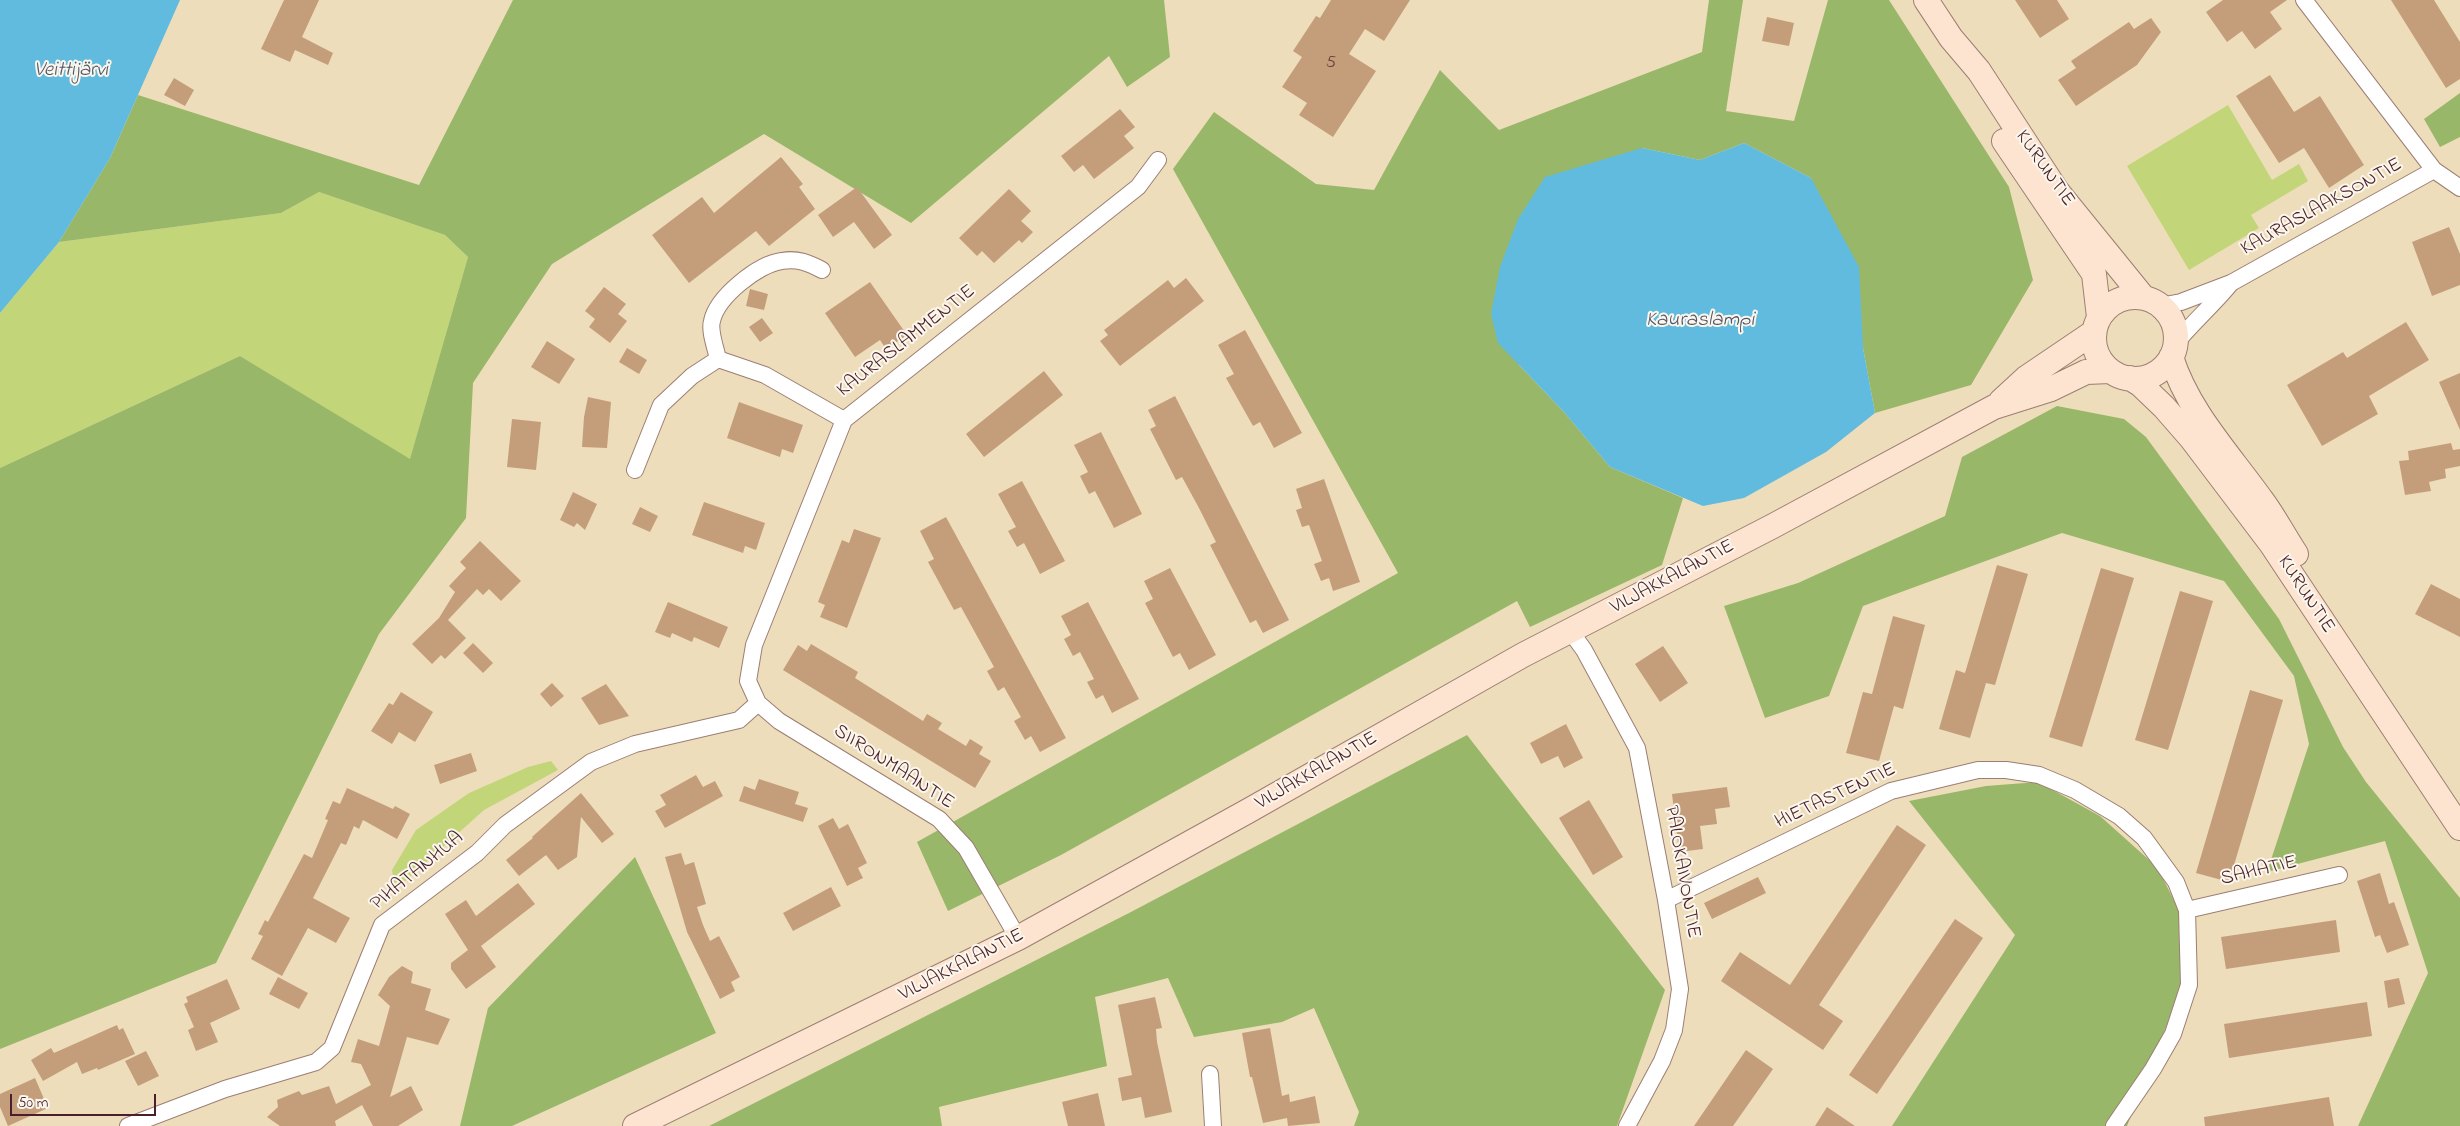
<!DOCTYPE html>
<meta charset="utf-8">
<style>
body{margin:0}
#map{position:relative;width:2460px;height:1126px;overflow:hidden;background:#edb;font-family:"Indie Flower",sans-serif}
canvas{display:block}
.scale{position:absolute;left:10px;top:1094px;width:146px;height:22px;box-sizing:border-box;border:2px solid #4a1f2b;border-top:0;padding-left:6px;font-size:15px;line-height:18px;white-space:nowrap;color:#4a1f2b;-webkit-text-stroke:4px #fbf7ec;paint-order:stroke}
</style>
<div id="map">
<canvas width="2460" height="1126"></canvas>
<div class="scale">50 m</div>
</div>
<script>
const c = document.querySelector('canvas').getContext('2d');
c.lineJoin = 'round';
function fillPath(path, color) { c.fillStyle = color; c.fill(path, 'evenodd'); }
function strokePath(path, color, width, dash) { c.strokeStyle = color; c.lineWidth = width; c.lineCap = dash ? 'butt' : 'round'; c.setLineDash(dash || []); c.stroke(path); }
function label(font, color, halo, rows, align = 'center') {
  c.font = font + ' "Indie Flower",sans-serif'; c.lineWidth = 4; c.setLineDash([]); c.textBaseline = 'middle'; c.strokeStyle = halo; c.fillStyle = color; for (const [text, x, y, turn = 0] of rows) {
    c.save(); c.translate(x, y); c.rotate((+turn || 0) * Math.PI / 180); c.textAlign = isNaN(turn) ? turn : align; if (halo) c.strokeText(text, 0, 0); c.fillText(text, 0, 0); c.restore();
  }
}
fillPath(new Path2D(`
 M2228,105L2272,180L2299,164L2308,181L2251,215L2259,228L2189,270L2127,166Z
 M319,192L445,235L468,257L410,460L240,356L0,468V313L59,242L281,213Z
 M551,761L558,770L484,810L403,883H394L392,870L416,830L469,793L528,767Z`), '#c2d679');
fillPath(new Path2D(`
 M513,0H1164L1170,57L1127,87L1109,56L911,223L764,134L552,264L473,383L466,518L379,634L216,963L0,1049V468L240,356L410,459L468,257L445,235L319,192L281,213L59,242L110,158L138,95L419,185Z
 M1709,0H1743L1726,111L1794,121L1828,0H1889L2009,187L2033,280L1971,385L1875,413L1863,348L1811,178L1744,143L1700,160L1642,148L1519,365L1564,412L1610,467L1683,498L1662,565L1530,627L1517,601L1061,855L948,911L917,842L1398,573L1173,169L1214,112L1316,184L1374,190L1440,70L1499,130L1702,52Z
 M2460,93V137L2440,147L2424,119Z
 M2057,406L2124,419L2146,437L2279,619L2343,747L2366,782L2460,898V1126H2358L2428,973L2385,841L2267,872L2309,744L2294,676L2224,581L2062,533L1863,606L1829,696L1765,718L1724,606L1798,583L1945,516L1962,457Z
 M1467,735L1665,990L1617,1126H1354L1359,1112L1314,1008L1282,1022L1194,1037L1168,978L1095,997L1107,1066L939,1107L942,1126H709L1129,913Z
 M2038,782L2100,816L2157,867L2181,914V989L2127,1126H1892L2015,935L1909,801L1986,786Z
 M635,857L716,1033L512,1126H460L488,1008Z`), '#99b769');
fillPath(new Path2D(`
 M0,0H180L110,158L59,242L0,313Z
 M1744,143L1811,178L1859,267L1863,348L1875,413L1826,452L1744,498L1703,506L1610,467L1564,412L1498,343L1491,314L1500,267L1518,219L1545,177L1642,148L1700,160Z`), '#61bbdf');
fillPath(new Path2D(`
 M284,0H319L302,37L333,53L328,65L295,50L290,62L261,49Z
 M1331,0H1410L1384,41L1365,29L1349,54L1376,71L1333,137L1299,115L1307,103L1282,87L1302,57L1293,51L1316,16L1320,18Z
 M2015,0H2057L2069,19L2040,38Z
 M2223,0H2287L2270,12L2282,29L2255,49L2242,31L2227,42L2206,12Z
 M2391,0H2434L2460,42V79L2446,88Z
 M1767,17L1794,23L1789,46L1762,41Z
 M2151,18L2161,32L2137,65L2076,106L2058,80L2076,68L2071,61L2129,22L2134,29Z
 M2270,75L2294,112L2320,96L2364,165L2329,188L2304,148L2279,163L2236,96Z
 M174,78L194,90L185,106L164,95Z
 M1120,109L1135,127L1124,136L1134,148L1094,179L1083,165L1074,172L1061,156Z
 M781,157L803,184L799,187L815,209L769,246L756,231L689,283L652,235L702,197L714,213Z
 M857,187L892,235L874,249L854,222L833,237L818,215Z
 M1009,189L1031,211L1021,221L1033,232L1022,243L1019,240L994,263L982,251L977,256L959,238Z
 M2449,227L2460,254V285L2432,296L2412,242Z
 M1186,278L1204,301L1120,366L1100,341L1108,335L1104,330L1168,280L1174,288Z
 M870,282L907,335L886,349L880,340L855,357L825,313Z
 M604,287L626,304L618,314L627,321L610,343L589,327L595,319L585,311Z
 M750,289L768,294L764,310L746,306Z
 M762,318L773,333L760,342L749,327Z
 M2406,322L2429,360L2369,396L2378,414L2322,446L2287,385L2343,352L2347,358Z
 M1245,330L1302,433L1274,448L1260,422L1253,426L1226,378L1234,374L1218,345Z
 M547,341L575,359L559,384L531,367Z
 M627,348L647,360L639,374L619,362Z
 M1044,371L1063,395L984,457L966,434Z
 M2460,373V430L2439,382Z
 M1175,396L1289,620L1263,633L1256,620L1250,623L1210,545L1216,542L1199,508L1182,477L1176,480L1150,429L1156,426L1148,410Z
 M588,397L611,402L607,448L582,447L584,417Z
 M739,402L803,425L793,453L782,449L780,457L727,438Z
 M512,419L541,422L536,470L507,467Z
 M1101,432L1142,514L1114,528L1095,491L1089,494L1080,476L1088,472L1074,445Z
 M2451,443L2453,450L2460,449V466L2445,469L2446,478L2429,482L2431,491L2405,495L2399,461L2409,460L2408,451Z
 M1324,479L1360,582L1333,591L1329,578L1321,581L1314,564L1322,561L1309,525L1302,527L1296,510L1302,508L1296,489Z
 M1022,481L1065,561L1040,574L1024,543L1017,547L1008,531L1016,527L998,494Z
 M573,492L597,504L585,530L577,523L574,527L560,520Z
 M704,502L765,523L756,550L745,546L743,553L692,535Z
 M640,507L658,516L650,532L632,524Z
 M946,517L1066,738L1040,752L1031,736L1025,740L1014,721L1021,717L1004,687L998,691L987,671L994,667L961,607L954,610L928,562L934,559L920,531Z
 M854,529L881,538L847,628L820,617L825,605L818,602L842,540L849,543Z
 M480,541L521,581L501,601L489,589L483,595L477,589L448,620L466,638L445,659L441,655L432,664L412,644L439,618L455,592L449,586L466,568L460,562Z
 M1997,565L2028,574L1995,685L1986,683L1970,738L1939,729L1956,670L1965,673Z
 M1170,568L1216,655L1189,670L1180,653L1173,657L1145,603L1153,599L1144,581Z
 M2101,568L2134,578L2082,747L2049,737Z
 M2431,584L2460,599V637L2415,614Z
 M2180,591L2213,601L2168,750L2135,740Z
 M668,602L728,627L719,648L694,637L692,642L672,633L670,638L655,632Z
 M1088,602L1139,699L1112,713L1103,695L1096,699L1087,682L1094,679L1080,652L1073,656L1064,639L1071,635L1061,616Z
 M1893,616L1925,625L1903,709L1894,706L1879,761L1846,753L1863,692L1872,694Z
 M473,643L493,663L483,673L463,653Z
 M811,644L858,672L855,678L923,721L927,714L942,723L938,729L966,746L970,739L983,747L979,754L991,761L975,788L783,670L798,645L807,651Z
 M1663,646L1688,683L1660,702L1635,664Z
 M552,683L564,696L551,707L540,694Z
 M606,684L629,716L599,725L581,698Z
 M2250,690L2283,700L2229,882L2196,873Z
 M401,692L433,712L415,742L399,732L392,744L371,731L389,703L393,705Z
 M1566,724L1583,758L1564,768L1558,756L1541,764L1530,743Z
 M471,753L477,771L440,784L434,765Z
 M696,775L703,787L715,781L723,796L665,828L655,811L666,805L660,795Z
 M759,779L799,792L795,804L808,808L803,822L739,801L744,786L755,790Z
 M1727,787L1730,807L1715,809L1717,824L1700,826L1703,849L1679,852L1672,794Z
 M347,788L393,809L395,806L410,814L397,839L363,820L359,829L354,826L346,845L341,843L313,898L350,918L336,943L308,928L282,976L251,959L263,936L258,934L265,920L268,922L304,854L312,858L328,820L325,819L333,801L340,804Z
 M581,793L614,834L602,843L581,817L577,857L558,870L546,855L519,876L506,860L533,838L532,837Z
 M1589,800L1623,857L1593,875L1559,818Z
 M833,818L839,829L848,824L867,863L858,868L863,878L847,886L818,826Z
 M1897,825L1926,845L1819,1005L1843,1021L1823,1050L1721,981L1740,952L1790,985Z
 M681,853L685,865L694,862L706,904L697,907L703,925L710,941L719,936L740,977L731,982L735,991L720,999L687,932L665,857Z
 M2380,873L2389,904L2394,902L2409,945L2387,953L2380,935L2375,937L2357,881Z
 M1758,877L1766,893L1712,919L1704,903Z
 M518,883L535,904L481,946L496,967L466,989L451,969V963L468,950L445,914L466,900L476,916Z
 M831,887L841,906L793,931L783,913Z
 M1955,919L1983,938L1877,1094L1849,1075Z
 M2336,920L2340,952L2226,969L2221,937Z
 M402,966L413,972L411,983L431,989L425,1010L450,1019L438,1045L407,1037L390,1097L411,1086L423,1110L398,1126H373L362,1105L335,1121L336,1126H280L267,1117L278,1107L277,1100L299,1091L302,1095L329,1086L336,1104L371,1085L361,1064L351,1062L358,1039L379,1046L390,1006L378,995L389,977Z
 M278,977L308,993L299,1009L269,994Z
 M2399,978L2405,1004L2388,1008L2384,981Z
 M227,979L240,1009L210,1023L218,1042L196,1051L188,1030L194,1027L184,1004L188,1002L186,997Z
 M1155,997L1162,1028L1156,1029L1157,1042L1172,1112L1145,1118L1141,1097L1122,1101L1118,1078L1132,1075L1118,1005Z
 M2367,1002L2372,1036L2229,1058L2224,1024Z
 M117,1025L119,1030L123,1028L135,1054L98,1070L97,1068L82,1074L77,1062L43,1081L31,1060L51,1048L54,1053Z
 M1270,1028L1282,1096L1289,1094L1290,1102L1315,1096L1320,1123L1288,1126L1287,1118L1263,1123L1252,1077H1250L1242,1033Z
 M1746,1050L1773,1069L1733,1126H1694Z
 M146,1051L159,1076L138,1086L125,1061Z
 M35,1078L48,1108L8,1126L0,1107V1094Z
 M1098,1093L1105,1126H1068L1062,1102Z
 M2329,1097L2334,1126H2205L2204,1117Z
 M1827,1107L1855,1126H1815Z`), '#c49e7b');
const minor = new Path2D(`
 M2304,0L2434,170L2460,188
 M2160,306L2181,302L2231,283L2434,170
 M2175,344C2193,322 2214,304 2231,283
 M718,359C716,349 709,331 712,321C717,297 758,264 782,261C797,258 809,263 822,270
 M635,470L661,405L692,376L718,359L765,375L844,420
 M1571,632L1584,650L1637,748L1666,900L1680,989L1674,1030L1662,1061L1627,1126
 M1666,900L1891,791L1978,770H2006L2039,775L2075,790L2119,816L2144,838L2176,882L2187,910L2189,985L2173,1034L2153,1069L2114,1126
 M2187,910L2339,875
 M1018,938L966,848L939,819L779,721L758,703L748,681L754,645L844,420L1138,187L1158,160
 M1210,1074L1213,1126
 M128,1126L225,1089L316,1062L332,1048L382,925L477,853L505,825L591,762L635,744L739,720L758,703`);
const secondary = new Path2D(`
 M1926,0L1951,38L1979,71L2057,191L2143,297
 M2004,141L2094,274L2099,317
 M2094 338a41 41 0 1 1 82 0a41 41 0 1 1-82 0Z
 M2171,357C2188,411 2228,453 2261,499C2274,516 2284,536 2296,554
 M2130,378L2141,385L2164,407L2191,438L2272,545L2460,828
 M2001,401L2026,378L2094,332
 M635,1126L1018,938L1248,811L1523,655L1773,526L1994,407L2051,389L2086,372L2110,371`);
strokePath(minor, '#9c7e73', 18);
strokePath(secondary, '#9c7e73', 26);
strokePath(minor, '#fff', 16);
strokePath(secondary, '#fde4d1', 24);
label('18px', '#683f3f', null, [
 ["5",1331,64]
]);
label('20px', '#4a1f2b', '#fbf7ec', [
 ["KURUNTIE",2044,169,55],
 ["KAURASLAAKSONTIE",2322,208,-29],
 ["KAURASLAMMENTIE",907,342,-38],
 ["VILJAKKALANTIE",1673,578,-28],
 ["KURUNTIE",2305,595,57],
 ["SIIRONMAANTIE",893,768,33],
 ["VILJAKKALANTIE",1317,772,-30],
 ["HIETASTENTIE",1836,797,-25],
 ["PIHATANHUA",418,872,-39],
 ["PALOKAIVONTIE",1681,872,80],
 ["SAHATIE",2259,872,-13],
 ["VILJAKKALANTIE",962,966,-27]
]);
label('italic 21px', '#52566a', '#fbf7ec', [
 ["Veittijärvi",71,72],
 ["Kauraslampi",1700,322]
]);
</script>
